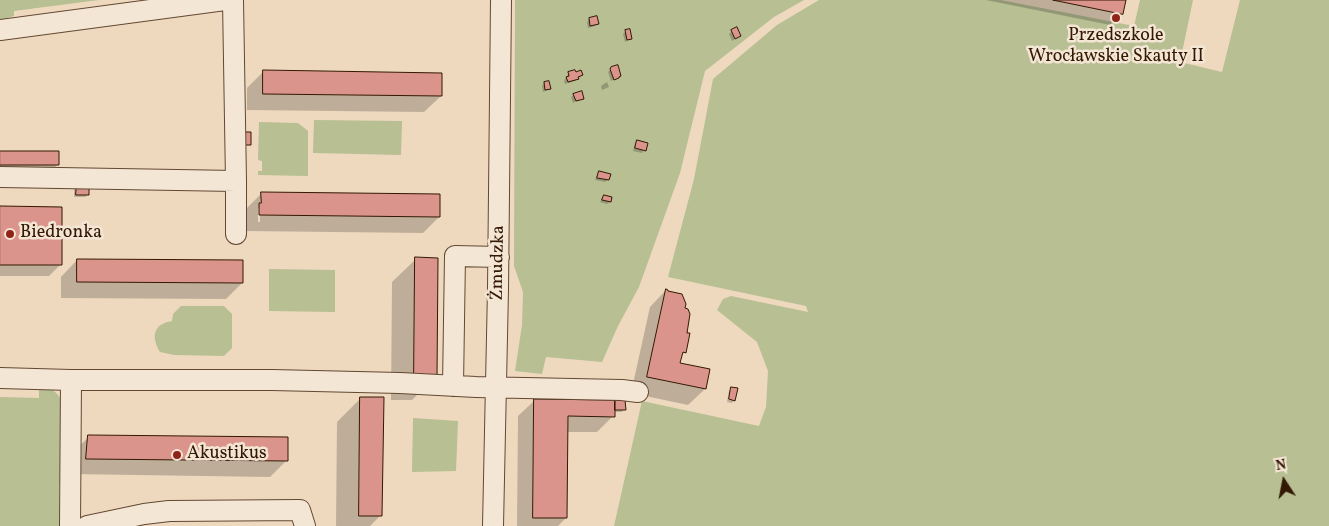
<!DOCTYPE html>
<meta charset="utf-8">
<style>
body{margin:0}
#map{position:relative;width:1329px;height:526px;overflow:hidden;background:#eed9bf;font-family:Vollkorn,serif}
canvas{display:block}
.north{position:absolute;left:1259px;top:456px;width:50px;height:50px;-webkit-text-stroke:4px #f4e6d5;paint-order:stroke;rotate:349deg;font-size:14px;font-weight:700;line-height:20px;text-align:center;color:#331803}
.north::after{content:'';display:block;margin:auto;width:18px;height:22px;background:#331803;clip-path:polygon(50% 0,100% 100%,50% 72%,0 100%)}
</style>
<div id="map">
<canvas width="1329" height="526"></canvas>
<div class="north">N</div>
</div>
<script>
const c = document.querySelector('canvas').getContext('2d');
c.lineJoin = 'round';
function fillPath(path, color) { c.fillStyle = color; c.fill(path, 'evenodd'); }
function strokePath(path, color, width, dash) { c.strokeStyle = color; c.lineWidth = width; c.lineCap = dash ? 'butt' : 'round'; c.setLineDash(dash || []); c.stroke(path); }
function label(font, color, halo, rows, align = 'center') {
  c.font = font + ' Vollkorn,serif'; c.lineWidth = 5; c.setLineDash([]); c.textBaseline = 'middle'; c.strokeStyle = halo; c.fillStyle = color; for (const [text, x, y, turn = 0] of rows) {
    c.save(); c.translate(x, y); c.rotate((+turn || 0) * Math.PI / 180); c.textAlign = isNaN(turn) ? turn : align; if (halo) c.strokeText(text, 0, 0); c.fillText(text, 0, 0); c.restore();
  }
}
fillPath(new Path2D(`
 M0,0H99L14,11V16L0,20Z
 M515,0H804L774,17L705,71L680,173L639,287L618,326L602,362L546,357L542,374L515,371L522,325L523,292L514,266Z
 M819,0H1001L1134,26L1140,0H1193L1180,62L1222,72L1240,0H1329V526H614L642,401L759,426L766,407L768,371L757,342L717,310L723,299L731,296L808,312L806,306L668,277L694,179L713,79L777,25Z
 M314,120L402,121L401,155L313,153Z
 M259,122L298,123L308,131V176L258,175V171H262V161L258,160Z
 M269,269L335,270V312L269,311Z
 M181,306H224L232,314V348L224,356L174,355L160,352C151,337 153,324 172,321L173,314Z
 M39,386C50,386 57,392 62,401L65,482L59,483V526H0V397L39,398Z
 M413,418L458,421L456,471L412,472Z`), '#b7bf93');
fillPath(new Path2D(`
 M986,0H1124L1122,14L1110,25Z
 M589,19L597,24L595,26L588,28L587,22Z
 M732,31L739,36L732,41L729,34Z
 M625,32L631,39L625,42L623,34Z
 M612,68L617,78L611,81L608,72Z
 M263,72L441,96L424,112L247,110V88Z
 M569,73L576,74L582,75L575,81L565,84L564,81Z
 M607,82L609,87L602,90L601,86Z
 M544,83L550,89L543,92L542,86Z
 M574,95L582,98L573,103L571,97Z
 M637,141L647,143L642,153L633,151L635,144Z
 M0,152L58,164L52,170H0Z
 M599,172L608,180L605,182L595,180Z
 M74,187L88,195L85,197H74Z
 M262,193L439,217L423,233L243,231L246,209ZM258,208H260V222H258Z
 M604,196L610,202L607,204L600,202Z
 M0,207L61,264L49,276H0Z
 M416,259L436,376L412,400H391L392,282Z
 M77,260L242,283L226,299L61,298V277Z
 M666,290L685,352L680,356L679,364L705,389L688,405L631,393L650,307Z
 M732,388L734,400L732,403L727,402L729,391Z
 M361,398L380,516L370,526H336L337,422Z
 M535,400L624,409L622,412H614L613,416L597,432H567L566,518L558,526H517L518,416Z
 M89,437L287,460L270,477L70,474L72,453Z`), '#0003');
const building = new Path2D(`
 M1053,0H1126L1123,14Z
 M597,16L599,24L590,26L589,18Z
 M737,27L741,36L735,39L731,30Z
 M630,29L632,39L627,40L625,30Z
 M618,65L621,76L619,77V78L614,80L610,69L611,67Z
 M263,70L442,73V96L263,94Z
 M575,70L576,72L581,70L583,75L578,77L579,79L568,82L566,77L569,76L568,72Z
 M549,81L551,89L545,90L544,82Z
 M582,91L584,99L576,101L573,94Z
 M243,132H251V145H243Z
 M637,140L648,143L646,151L635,148Z
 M0,151H59V165H0Z
 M599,171L611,174L609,180L597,178Z
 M77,183H89V195H76Z
 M261,192L440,194V217L259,215V203H261Z
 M604,195L612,197L611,202L602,200Z
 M0,206L62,207V265H0Z
 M415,257L438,258L437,377H414Z
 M77,259L243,260V283L77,282Z
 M666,289L668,290V291L682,294L686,304L685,308L688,309L690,314L687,333H690L686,353L683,352L680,363L710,369L706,389L647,377Z
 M731,387L738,388L735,401L729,399Z
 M360,397H384L382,516H359Z
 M534,399L615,400V417L568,416L567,518H533Z
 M615,400H625L626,410H615Z
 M88,435L288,437V461L86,459Z`);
fillPath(building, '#da948b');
strokePath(building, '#331803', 1);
const minor = new Path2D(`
 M0,30L225,0
 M0,177L236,181L233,0
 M236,234V181
 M0,378L71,380L70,526
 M71,380H272L400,383L476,387L622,390L638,392
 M453,386L455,256L499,257
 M87,526L144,514L169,511L300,510L305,526
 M493,526L498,289L501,0`);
strokePath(minor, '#624832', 22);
strokePath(minor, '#f4e6d5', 20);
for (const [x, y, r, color] of [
 [1116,18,5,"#8f2418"],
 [10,234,5,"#8f2418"],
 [177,455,5,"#8f2418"]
]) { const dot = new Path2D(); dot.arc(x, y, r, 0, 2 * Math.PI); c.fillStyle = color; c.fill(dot); strokePath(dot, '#f4e6d5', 2); }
label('18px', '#331803', '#f4e6d5', [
 ["Przedszkole",1116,37,"center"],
 ["Wrocławskie Skauty II",1116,58,"center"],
 ["Biedronka",20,234],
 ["Akustikus",187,455]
], 'left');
label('18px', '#331803', '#f4e6d5', [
 ["Żmudzka",499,263,-89]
]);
</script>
